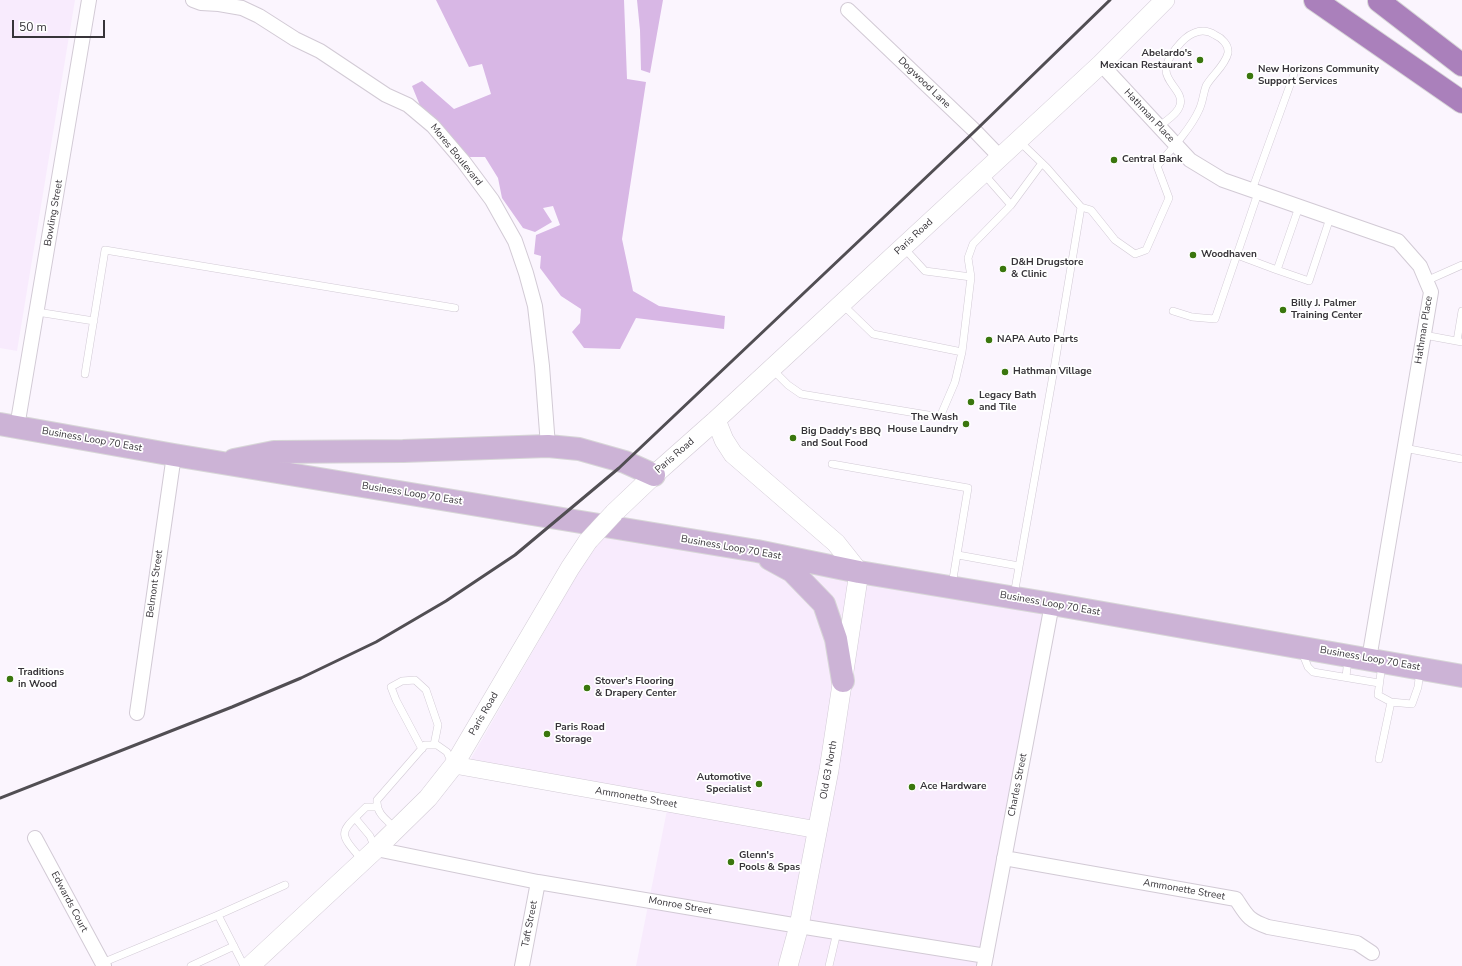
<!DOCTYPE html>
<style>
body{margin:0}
#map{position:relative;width:1462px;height:966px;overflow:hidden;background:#fbf5fe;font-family:"Nunito Sans",sans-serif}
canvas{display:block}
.scale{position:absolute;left:12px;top:20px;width:93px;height:18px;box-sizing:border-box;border:2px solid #373439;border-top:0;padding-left:5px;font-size:12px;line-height:14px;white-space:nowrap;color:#373439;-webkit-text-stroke:3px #fff;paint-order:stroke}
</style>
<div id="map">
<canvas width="1462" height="966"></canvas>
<div class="scale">50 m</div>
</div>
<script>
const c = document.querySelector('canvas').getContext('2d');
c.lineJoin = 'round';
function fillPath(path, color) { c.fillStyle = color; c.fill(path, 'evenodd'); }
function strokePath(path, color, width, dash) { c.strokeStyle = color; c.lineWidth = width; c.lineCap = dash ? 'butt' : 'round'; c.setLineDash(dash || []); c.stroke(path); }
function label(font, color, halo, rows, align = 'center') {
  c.font = font + ' "Nunito Sans",sans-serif'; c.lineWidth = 3.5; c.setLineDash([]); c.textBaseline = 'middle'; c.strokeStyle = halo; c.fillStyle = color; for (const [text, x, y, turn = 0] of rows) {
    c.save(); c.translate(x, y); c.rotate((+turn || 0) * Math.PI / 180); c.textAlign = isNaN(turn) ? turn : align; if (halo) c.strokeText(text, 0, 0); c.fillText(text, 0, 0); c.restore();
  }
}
fillPath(new Path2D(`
 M0,0H75L17,351L0,348Z
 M610,530L1049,605L981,966H636L668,805L462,774L585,561Z`), '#f8ebfd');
fillPath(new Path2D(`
 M436,0H624L627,79L646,82L622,239L633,291L659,306L725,316L724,329L636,318L620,349L584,348L572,332L580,323L581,309L561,296L540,268L541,256L534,254L536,235L560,225L553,206L543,208L552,222L535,232L523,228L502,198L498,178L485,157H466L423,113L412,86L422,81L454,109L491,94L482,64L469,67Z
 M637,0H663L650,73L641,70L640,30Z`), '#d8b7e5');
const service = new Path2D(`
 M1252,190L1294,74
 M1011,205L1042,163
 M1081,207L1091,210L1115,240L1135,254L1146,250L1169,198L1157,166C1171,150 1191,128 1199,110C1203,102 1203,94 1206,86C1212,75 1225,66 1228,53C1229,45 1222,38 1215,35C1209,31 1201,30 1194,33C1183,37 1166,58 1166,70C1166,83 1184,92 1180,105C1178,114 1165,121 1159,127
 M1299,207L1277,270L1309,281L1330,218
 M903,247L925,271L971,277
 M1237,255L1277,270
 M1426,281L1462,265
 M842,304L873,334L962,352
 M1173,311L1192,317L1215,319L1258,193
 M37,312L94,321
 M1424,335L1462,342
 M1457,341L1462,311
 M772,369L788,385L801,394L940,417L955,382L962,352L971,277L968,258L973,244L1011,205L983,173
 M85,374L105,250L455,308
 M1404,448L1462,459
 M832,464L968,488L952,585
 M958,555L1019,566
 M1014,595L1053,375L1081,207L1047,168L1018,140
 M1302,652L1308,667L1313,672L1379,683
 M1346,677L1348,658
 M1391,702L1412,704L1418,687L1420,670
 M422,749L396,700L391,687L402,681L415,680L426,690L438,725L434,745
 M1379,759L1391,702L1378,695L1382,664
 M355,818L370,836L375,848
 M396,829C387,820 376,814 377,800L425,745H437L447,752L452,763
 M363,861C337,831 339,834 366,807H377
 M102,963L218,915
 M191,966L234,946
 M244,966L218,915L285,885
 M829,966L837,932`);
const minor = new Path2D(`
 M193,0L201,3L219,4L242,8L259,16L295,39L320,51L386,95L408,105L433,126L463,161L492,200L515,241L526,273L535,306L542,366L548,446
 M848,10L975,131L1000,157
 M1101,64L1190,160L1223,180L1398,241L1420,266L1431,292L1369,659
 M17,427L89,0
 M137,713L174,455
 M35,838L104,966
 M376,849L538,882L799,926L986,956
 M1004,858L1236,899C1247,916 1248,920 1268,927L1357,943L1372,953
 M522,966L538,882
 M984,966L1052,604`);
const tertiary = new Path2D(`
 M454,765L818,830`);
const secondary = new Path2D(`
 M716,420L724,440L733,454L836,543L859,572L829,770L799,926L788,966
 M614,513L654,475L716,420L1101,64L1165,0
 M250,966L376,849L428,798L454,765L570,568L588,541`);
const primary = new Path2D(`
 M0,424L174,455L757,551L859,572L1052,604L1462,676
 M234,460L274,452L403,451L548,446L579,449L625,462L654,475
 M770,559L792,571L824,604L836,639L843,681`);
const motorway = new Path2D(`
 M1315,0L1462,102
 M1379,1L1462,65`);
strokePath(service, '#d2cad5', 8);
strokePath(minor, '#d2cad5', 16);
strokePath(tertiary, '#d2cad5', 18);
strokePath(secondary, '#d2cad5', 20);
strokePath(primary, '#d7d6d7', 24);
strokePath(motorway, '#d7d6d7', 24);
strokePath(service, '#fff', 7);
strokePath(minor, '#fff', 14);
strokePath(tertiary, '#fff', 17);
strokePath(secondary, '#fff', 19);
strokePath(primary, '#ccb3d6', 22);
strokePath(motorway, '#aa80bb', 22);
strokePath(new Path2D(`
 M0,798L232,707L301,678L376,642L446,601L515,555L619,468L975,131L1110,0`), '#514e53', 3);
const secondaryBridge = new Path2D(`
 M588,541L614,513`);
strokePath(secondaryBridge, '#d2cad5', 20, []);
strokePath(secondaryBridge, '#fff', 19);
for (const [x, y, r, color] of [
 [1200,60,4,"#3a760d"],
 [1250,76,4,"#3a760d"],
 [1114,160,4,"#3a760d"],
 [1193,255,4,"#3a760d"],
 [1003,269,4,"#3a760d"],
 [1283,310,4,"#3a760d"],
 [989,340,4,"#3a760d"],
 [1005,372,4,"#3a760d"],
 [971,402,4,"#3a760d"],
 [966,424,4,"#3a760d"],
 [793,438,4,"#3a760d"],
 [10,679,4,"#3a760d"],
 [587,688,4,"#3a760d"],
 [547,734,4,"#3a760d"],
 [759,784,4,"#3a760d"],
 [912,787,4,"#3a760d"],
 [731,862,4,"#3a760d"]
]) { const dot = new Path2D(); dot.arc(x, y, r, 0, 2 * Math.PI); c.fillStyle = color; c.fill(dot); strokePath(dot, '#fff', 1.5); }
label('bold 10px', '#373439', '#fff', [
 ["Abelardo's",1192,54,"right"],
 ["Mexican Restaurant",1192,66,"right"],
 ["New Horizons Community",1258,70],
 ["Support Services",1258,82],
 ["Central Bank",1122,160],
 ["Woodhaven",1201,255],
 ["D&H Drugstore",1011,263],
 ["& Clinic",1011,275],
 ["Billy J. Palmer",1291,304],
 ["Training Center",1291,316],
 ["NAPA Auto Parts",997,340],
 ["Hathman Village",1013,372],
 ["Legacy Bath",979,396],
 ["and Tile",979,408],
 ["The Wash",958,418,"right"],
 ["House Laundry",958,430,"right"],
 ["Big Daddy's BBQ",801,432],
 ["and Soul Food",801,444],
 ["Traditions",18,673],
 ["in Wood",18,685],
 ["Stover's Flooring",595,682],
 ["& Drapery Center",595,694],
 ["Paris Road",555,728],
 ["Storage",555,740],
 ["Automotive",751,778,"right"],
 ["Specialist",751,790,"right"],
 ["Ace Hardware",920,787],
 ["Glenn's",739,856],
 ["Pools & Spas",739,868]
], 'left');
label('10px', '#373439', '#fff', [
 ["Dogwood Lane",924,83,44],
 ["Hathman Place",1149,116,47],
 ["Mores Boulevard",456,155,51],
 ["Bowling Street",54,213,-80],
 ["Paris Road",914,237,-43],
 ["Hathman Place",1424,330,-81],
 ["Business Loop 70 East",92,440,10],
 ["Paris Road",675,456,-41],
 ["Business Loop 70 East",412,494,9],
 ["Business Loop 70 East",731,548,10],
 ["Belmont Street",155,584,-82],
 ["Business Loop 70 East",1050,604,10],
 ["Business Loop 70 East",1370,659,10],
 ["Paris Road",484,714,-60],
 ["Old 63 North",829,770,-80],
 ["Charles Street",1018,785,-79],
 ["Ammonette Street",636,798,10],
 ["Ammonette Street",1184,890,10],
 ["Edwards Court",69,902,62],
 ["Monroe Street",680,906,10],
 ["Taft Street",530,924,-79]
]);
</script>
